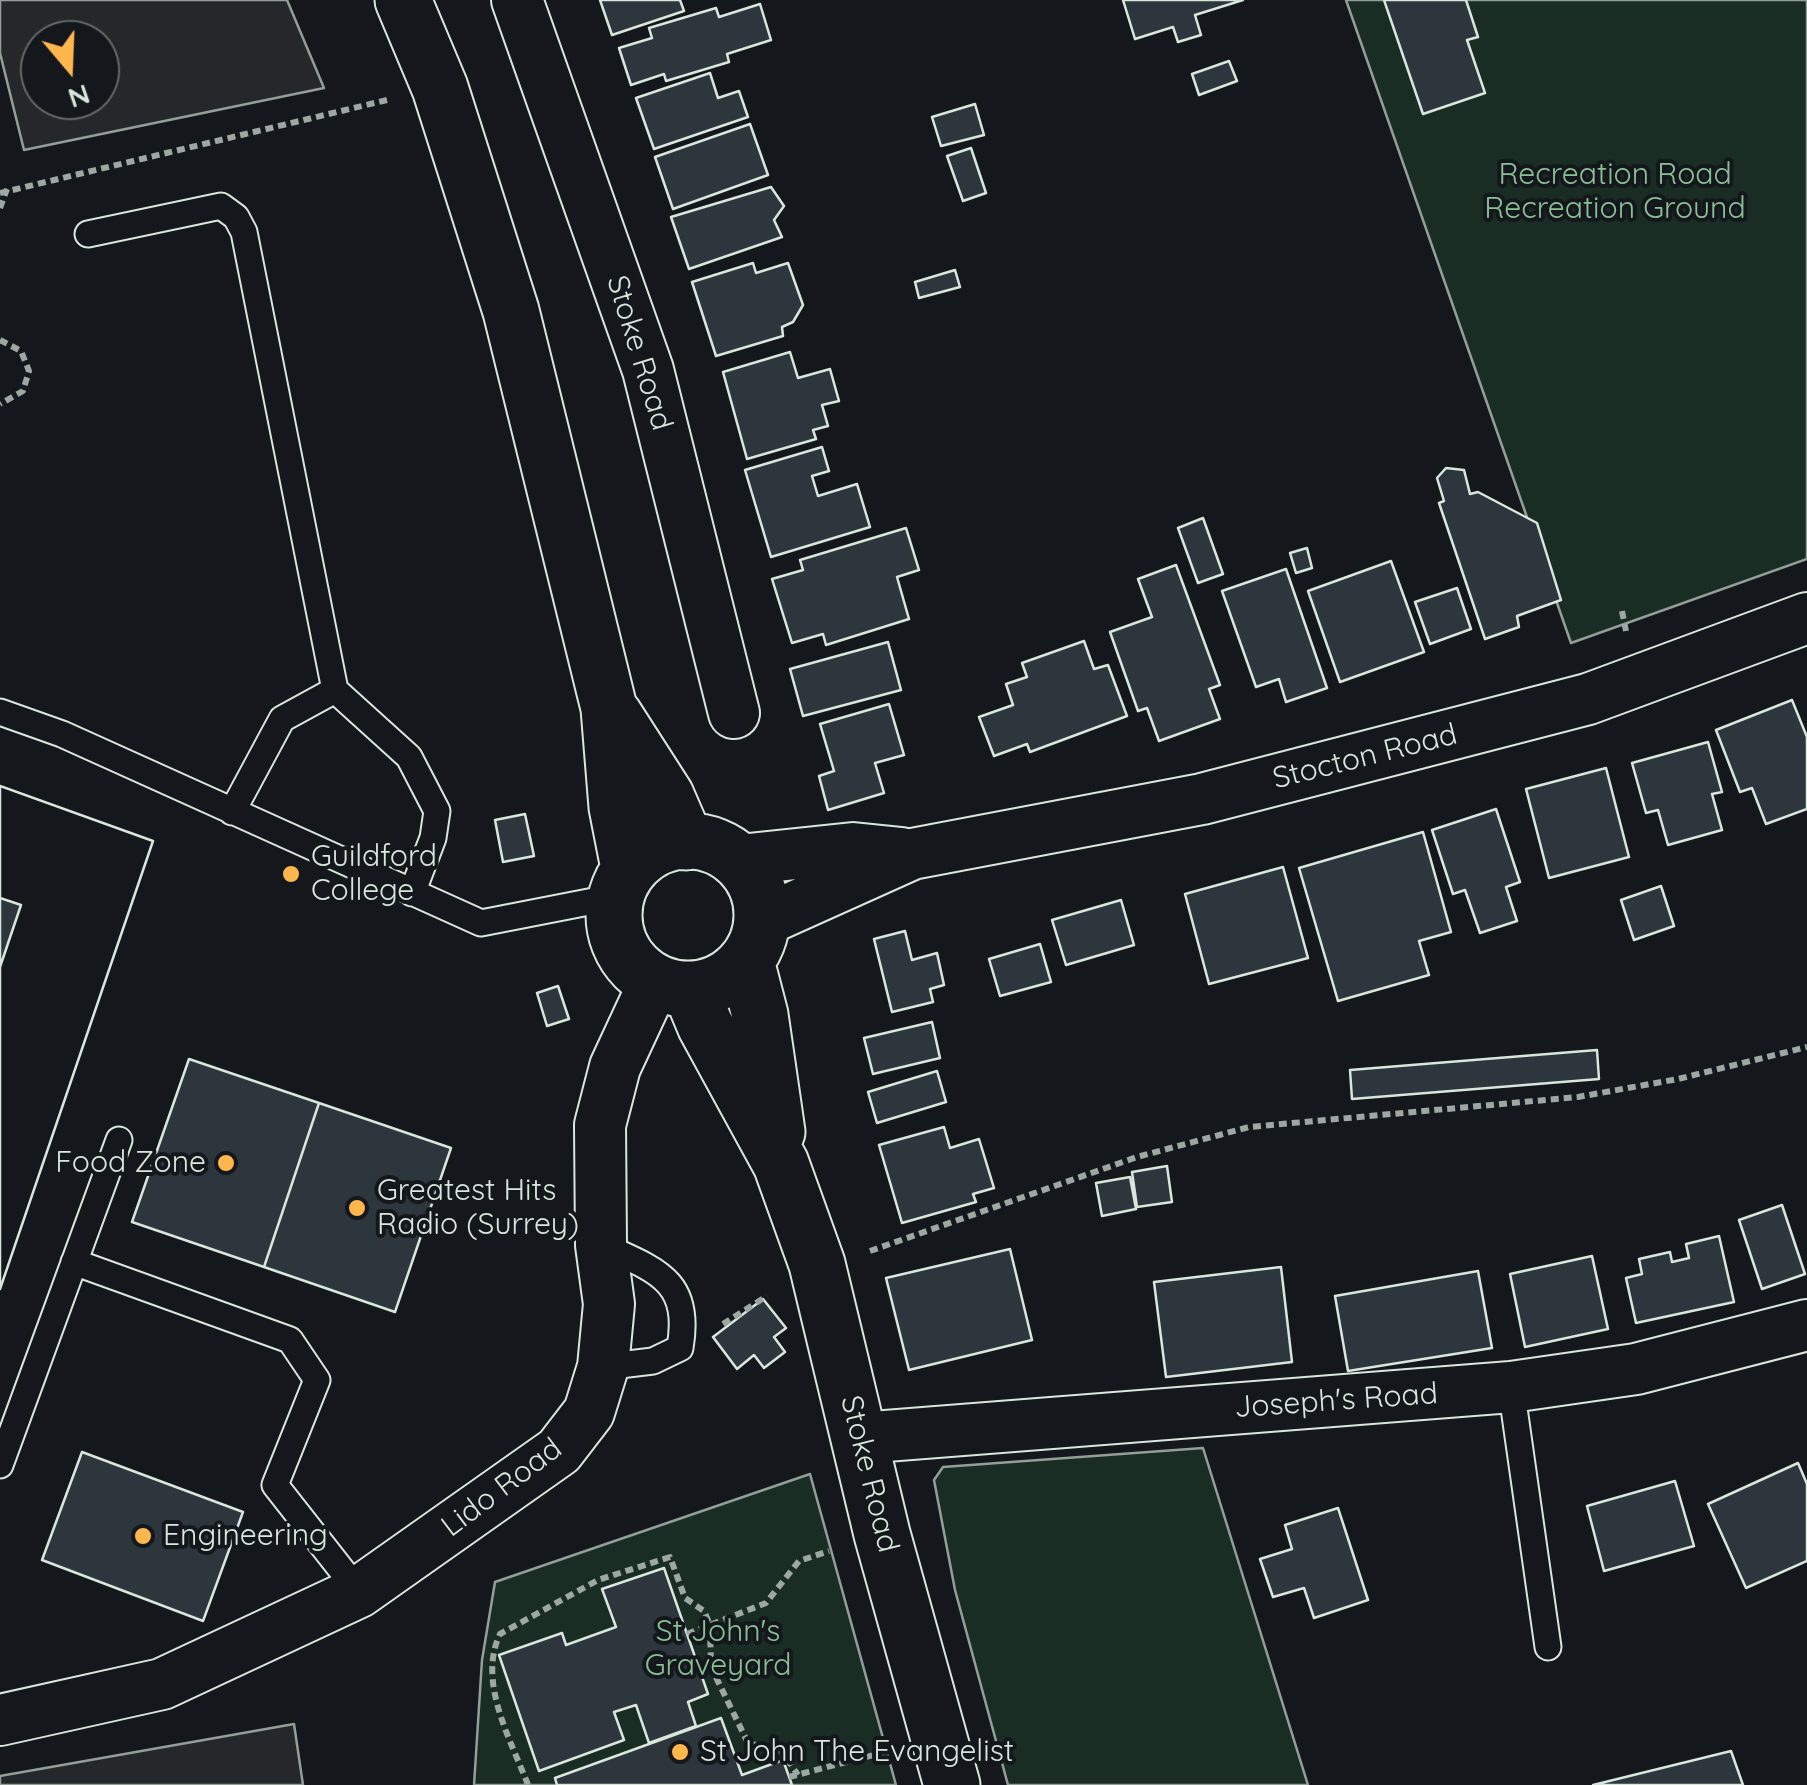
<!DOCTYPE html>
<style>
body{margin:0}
#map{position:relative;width:1807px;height:1785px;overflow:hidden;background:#14181c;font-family:Quicksand,sans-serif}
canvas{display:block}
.north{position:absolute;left:20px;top:20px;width:100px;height:100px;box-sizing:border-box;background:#14181c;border:2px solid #626a69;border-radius:50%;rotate:161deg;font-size:28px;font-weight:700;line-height:40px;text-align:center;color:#d8e6dc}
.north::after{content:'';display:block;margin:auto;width:35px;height:45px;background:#ffb74d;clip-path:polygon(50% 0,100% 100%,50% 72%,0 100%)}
</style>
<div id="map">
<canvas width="1807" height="1785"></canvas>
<div class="north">N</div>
</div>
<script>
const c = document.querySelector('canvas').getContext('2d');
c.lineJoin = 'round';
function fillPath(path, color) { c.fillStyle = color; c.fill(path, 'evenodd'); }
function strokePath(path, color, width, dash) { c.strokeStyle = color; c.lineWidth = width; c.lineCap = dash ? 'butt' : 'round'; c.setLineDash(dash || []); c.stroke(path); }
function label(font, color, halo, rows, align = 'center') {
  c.font = font + ' Quicksand,sans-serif'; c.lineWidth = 8; c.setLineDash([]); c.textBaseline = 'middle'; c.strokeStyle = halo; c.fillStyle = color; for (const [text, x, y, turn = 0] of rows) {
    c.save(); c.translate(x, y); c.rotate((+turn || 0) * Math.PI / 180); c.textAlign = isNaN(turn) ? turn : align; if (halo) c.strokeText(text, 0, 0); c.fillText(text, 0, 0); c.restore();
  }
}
const green = new Path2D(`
 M1346,0H1807V559L1571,643Z
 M1203,1448L1308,1785H1008L955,1590L934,1480L943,1467Z
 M810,1474L896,1785H474L482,1660L495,1582Z`);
fillPath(green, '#1a2d24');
strokePath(green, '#939e99', 2.5);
const parking = new Path2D(`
 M0,0H287L324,88L24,150L0,53ZM100,40V100H40V40Z
 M294,1724L303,1785H0V1776Z`);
fillPath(parking, '#24282b');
strokePath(parking, '#939e99', 2.5);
const building = new Path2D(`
 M600,0H680L684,11L612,35Z
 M1123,0H1243L1195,15L1201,35L1178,42L1173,27L1135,39Z
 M1384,0H1466L1478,37L1467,40L1485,93L1423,114Z
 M760,4L771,40L727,54L729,62L666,81L664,74L631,85L619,48L652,38L649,28L716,8L719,17Z
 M1229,61L1237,81L1199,95L1192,74Z
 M710,73L718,98L739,91L748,117L654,149L636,98Z
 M975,104L984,135L941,146L932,117Z
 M750,124L768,175L673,209L655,157Z
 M971,148L986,193L963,201L947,156Z
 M771,187L784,206L774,220L782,237L689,269L671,217Z
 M753,263L756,273L788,263L803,305L793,322L782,327L783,336L716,356L692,282Z
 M955,270L960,287L919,298L915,282Z
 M790,352L798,378L830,369L839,401L822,405L828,426L813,430L816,439L747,459L723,372Z
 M822,447L829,471L812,476L818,496L857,484L870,527L771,557L745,470Z
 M1446,468L1464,470L1470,494L1478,492L1537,523L1561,600L1517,616L1519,627L1485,639L1439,503L1444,501L1437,478Z
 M1203,518L1223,574L1198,583L1178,528Z
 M906,528L919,570L897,577L909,619L826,645L823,634L792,643L772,579L803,570L800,560Z
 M1307,548L1312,568L1296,573L1290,553Z
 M1391,561L1424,652L1340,682L1308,591Z
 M1176,565L1220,685L1209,689L1220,719L1159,741L1147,708L1138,711L1110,632L1152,617L1138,579Z
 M1286,569L1327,688L1286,702L1279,679L1256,687L1222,591Z
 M1457,588L1471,629L1430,644L1415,602Z
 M1084,641L1094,669L1108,665L1127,716L1030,752L1027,744L994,756L979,717L1013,705L1006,684L1027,677L1022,663Z
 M888,642L901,690L803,716L790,669Z
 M1792,700L1807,737V809L1766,824L1752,788L1740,792L1716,730Z
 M889,704L904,755L875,763L884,793L828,810L819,776L834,771L820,724Z
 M1708,742L1722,792L1712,794L1722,830L1668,845L1658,810L1646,813L1632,763Z
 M1606,768L1629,857L1549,878L1526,789Z
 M0,786L153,841L0,1289V967L21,905L0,898Z
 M0,786L153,841L0,1289Z
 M1496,809L1520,882L1506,887L1517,921L1480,933L1465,890L1453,894L1432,830Z
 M525,814L534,856L503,862L495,820Z
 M1423,832L1451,932L1419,941L1429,975L1338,1001L1299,868Z
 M1283,867L1308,958L1209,984L1185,894Z
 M1661,886L1674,926L1634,940L1621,900Z
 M1121,900L1134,945L1066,965L1052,920Z
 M905,931L912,960L937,953L944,985L930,989L933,1002L892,1012L874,939Z
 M1040,944L1051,982L1000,996L989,959Z
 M558,986L569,1019L547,1026L537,993Z
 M932,1022L940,1058L873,1074L864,1038Z
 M1597,1050L1599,1079L1352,1099L1350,1070Z
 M189,1059L319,1103L264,1267L132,1222Z
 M937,1071L946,1102L877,1123L868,1092Z
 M319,1103L451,1148L395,1312L264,1267Z
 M944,1127L950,1148L979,1139L994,1188L973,1194L976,1202L902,1223L879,1145Z
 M1167,1166L1172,1202L1137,1207L1132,1172Z
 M1130,1177L1136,1209L1102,1216L1096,1183Z
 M1782,1205L1805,1274L1762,1289L1739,1220Z
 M1719,1236L1734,1302L1636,1323L1626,1278L1642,1274L1639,1259L1670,1252L1672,1262L1689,1258L1686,1244Z
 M1010,1249L1032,1340L909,1370L886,1278Z
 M1592,1256L1608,1329L1525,1347L1510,1274Z
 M1281,1267L1292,1362L1166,1377L1154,1282Z
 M1478,1271L1492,1348L1348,1371L1335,1296Z
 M763,1299L786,1328L774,1337L785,1352L764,1368L754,1355L737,1369L713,1337Z
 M82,1452L243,1512L203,1621L42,1560Z
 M1798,1463L1807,1484V1561L1746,1588L1708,1504Z
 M1675,1481L1694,1546L1604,1571L1587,1506Z
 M1338,1508L1368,1600L1314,1618L1304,1588L1273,1597L1260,1559L1292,1549L1285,1525Z
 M664,1568L708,1694L688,1702L696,1726L649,1743L636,1705L614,1712L624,1740L539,1771L499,1655L562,1633L566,1645L616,1627L602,1589Z
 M721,1718L742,1775L783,1760L792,1785H557L555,1778Z
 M1731,1751L1743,1785H1593Z`);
fillPath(building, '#2c363c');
strokePath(building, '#d8e6dc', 2.5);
const service = new Path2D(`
 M88,234L221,206L236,217L244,232L335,690L409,757L437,811L433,838L412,893
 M0,712L62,734L481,923L599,900L617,889
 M232,812L282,719L335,690
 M601,1245C655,1270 692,1279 680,1348L653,1361L603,1367
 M74,1262L290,1340L317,1380L275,1485L359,1592
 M1511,1387L1548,1647
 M0,1465L119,1140`);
const minor = new Path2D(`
 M517,0L648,370L734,713
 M739,860L853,848L902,853
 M763,921L912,854L1202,799L1588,699L1807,618
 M860,1438L1511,1387L1636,1369L1807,1325
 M0,1720L162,1684L359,1592L559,1451L589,1412L603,1367L609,1304L601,1245L600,1125L615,1067L655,981`);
const primary = new Path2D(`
 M403,0L440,88L511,311L609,708L617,807L629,868
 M614,715L666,796L686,842
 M614 915a74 74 0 1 1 148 0a74 74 0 1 1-148 0Z
 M746,961L760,1015L777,1132
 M690,989L705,1025L781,1164L817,1264L882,1534L952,1785`);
strokePath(service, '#d8e6dc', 29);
strokePath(minor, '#d8e6dc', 54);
strokePath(primary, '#d8e6dc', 59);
strokePath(new Path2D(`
 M0,193L387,100
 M0,208L7,189
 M0,340L21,351L29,371L23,391L0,404
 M1622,611L1626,631
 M870,1251L1137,1157L1249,1127L1578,1097L1678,1079L1807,1047
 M723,1324L767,1296
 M687,1634L766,1603L799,1561L829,1551
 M789,1777L885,1752
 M528,1785C511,1740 477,1682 500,1634L598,1580L670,1557L685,1598L704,1611L710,1625L711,1667L748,1743L782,1752L798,1775`), '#9da8a2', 6, [8, 5]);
strokePath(service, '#14181c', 25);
strokePath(minor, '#14181c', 50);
strokePath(primary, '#14181c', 55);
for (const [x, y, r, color] of [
 [291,874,10,"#ffb74d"],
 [226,1163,10,"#ffb74d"],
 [357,1208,10,"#ffb74d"],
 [143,1536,10,"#ffb74d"],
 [680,1752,10,"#ffb74d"]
]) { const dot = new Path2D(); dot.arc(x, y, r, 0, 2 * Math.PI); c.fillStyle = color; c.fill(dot); strokePath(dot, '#14181c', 4); }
label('30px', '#8ac095', '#14181c', [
 ["Recreation Road",1615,175],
 ["Recreation Ground",1615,209],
 ["St John's",718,1632],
 ["Graveyard",718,1666]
]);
label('30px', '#d8e6dc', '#14181c', [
 ["Stoke Road",639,353,73],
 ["Stocton Road",1365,757,-14],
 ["Joseph's Road",1336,1401,-4],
 ["Stoke Road",869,1474,76],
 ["Lido Road",502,1488,-37]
]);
label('30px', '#d8e6dc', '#14181c', [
 ["Guildford",311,857],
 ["College",311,891],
 ["Food Zone",206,1163,"right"],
 ["Greatest Hits",377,1191],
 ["Radio (Surrey)",377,1225],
 ["Engineering",163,1536],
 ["St John The Evangelist",700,1752]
], 'left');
</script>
